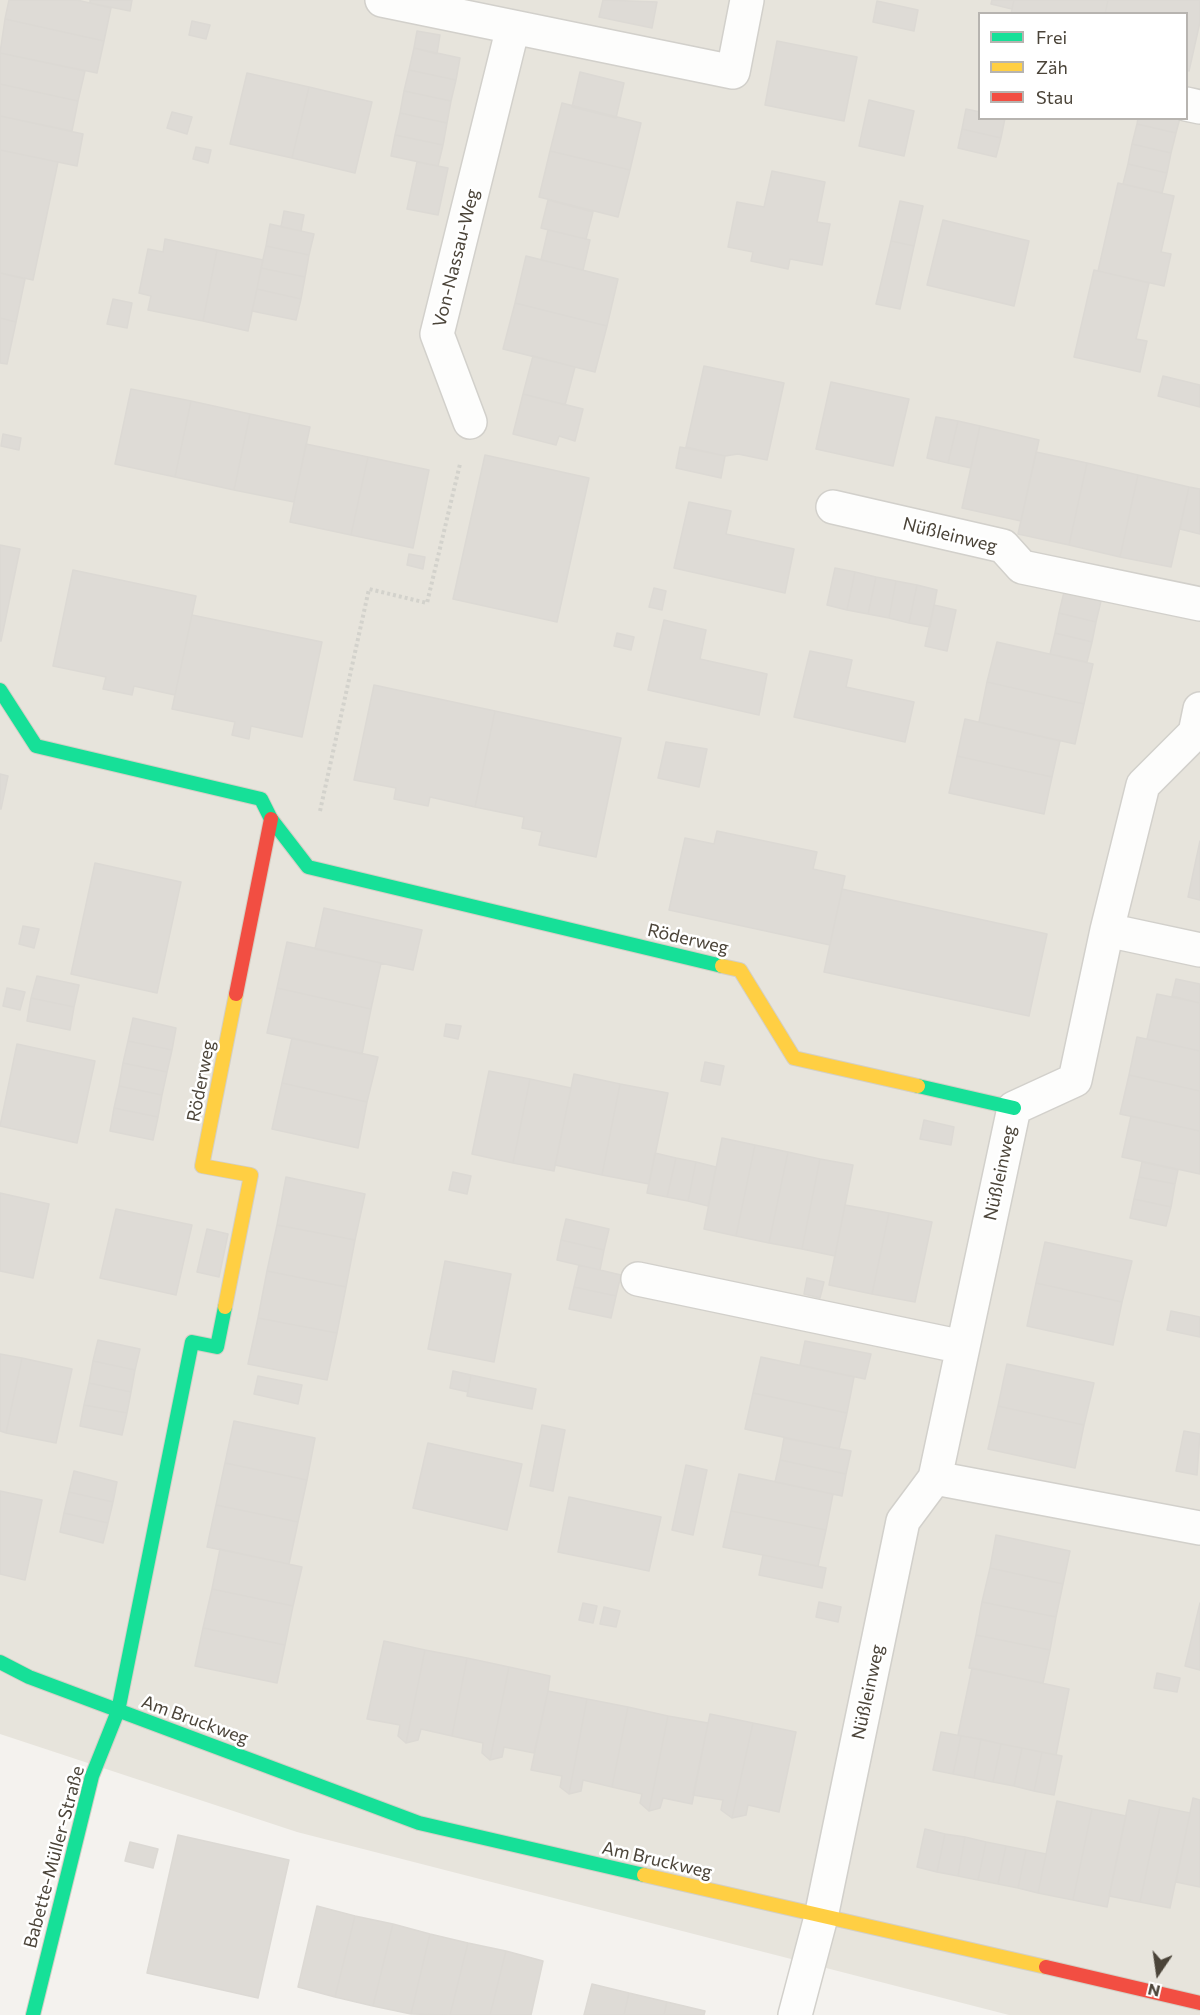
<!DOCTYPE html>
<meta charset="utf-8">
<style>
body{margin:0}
#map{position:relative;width:1200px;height:2015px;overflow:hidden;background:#f4f2ee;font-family:Commissioner,sans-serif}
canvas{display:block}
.legend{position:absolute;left:978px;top:12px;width:210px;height:108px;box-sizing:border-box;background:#fff;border:2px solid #b7b4b0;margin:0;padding:8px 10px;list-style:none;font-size:18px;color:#4b4439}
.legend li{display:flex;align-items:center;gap:12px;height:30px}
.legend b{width:30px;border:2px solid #b7b4b0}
.north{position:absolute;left:1128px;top:1943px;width:60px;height:60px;-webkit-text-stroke:4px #fff;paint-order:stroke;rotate:193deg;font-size:16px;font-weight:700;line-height:24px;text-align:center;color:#4b4439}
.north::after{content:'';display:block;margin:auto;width:21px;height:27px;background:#4b4439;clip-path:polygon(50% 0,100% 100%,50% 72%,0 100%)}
</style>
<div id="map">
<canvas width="1200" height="2015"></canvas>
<ul class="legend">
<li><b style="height:8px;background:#16e098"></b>Frei</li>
<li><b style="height:8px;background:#ffcf43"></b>Zäh</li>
<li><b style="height:8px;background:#f24e42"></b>Stau</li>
</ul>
<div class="north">N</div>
</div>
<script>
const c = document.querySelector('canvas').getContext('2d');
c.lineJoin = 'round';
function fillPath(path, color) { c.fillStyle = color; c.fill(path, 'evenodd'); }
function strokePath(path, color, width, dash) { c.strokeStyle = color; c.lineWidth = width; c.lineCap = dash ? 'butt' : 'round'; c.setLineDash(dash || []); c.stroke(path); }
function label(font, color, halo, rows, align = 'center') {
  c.font = font + ' Commissioner,sans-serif'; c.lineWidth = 5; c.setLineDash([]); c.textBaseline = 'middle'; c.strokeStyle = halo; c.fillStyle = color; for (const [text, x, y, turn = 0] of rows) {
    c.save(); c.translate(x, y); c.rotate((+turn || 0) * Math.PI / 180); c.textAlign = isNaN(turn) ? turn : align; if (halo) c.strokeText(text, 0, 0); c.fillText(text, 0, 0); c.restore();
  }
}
fillPath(new Path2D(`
 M0,0H1200V2015H1009L297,1832L0,1734ZM980,14H1186V118H980Z`), '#e7e4dc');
const building = new Path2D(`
 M9,0H77L111,8L104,41L5,19Z
 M90,0H132L130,11L90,3Z
 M603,0L657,2L652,28L599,17Z
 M992,0H1014L1012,9L991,4Z
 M1014,0H1108L1105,14H1011Z
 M1108,0H1200V22L1189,71L1186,70V14H1105Z
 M877,1L918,10L914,31L873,22Z
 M5,19L104,41L97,73L0,53Z
 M192,21L210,25L206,39L189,35Z
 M417,31L440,35L437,54L414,48Z
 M777,41L857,57L844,121L765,105Z
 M414,48L460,58L456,80L409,70Z
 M0,53L85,71L78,101L0,84Z
 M409,70L456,80L451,101L404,91Z
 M580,72L624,83L616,118L572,107Z
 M247,73L309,87L292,158L230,144Z
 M0,84L78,101L72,131L0,116Z
 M309,87L372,102L355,173L292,158Z
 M404,91L451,101L447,123L400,113Z
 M869,100L914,111L904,156L859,146Z
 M562,103L641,123L630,170L550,151Z
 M966,109L980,112V118H1005L1001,138L962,129Z
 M172,112L192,117L187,134L167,128Z
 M400,113L447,123L443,145L395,135Z
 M0,116L83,134L77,166L0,150Z
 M1138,118H1180L1176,133L1137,124Z
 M1137,124L1176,133L1171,153L1132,144Z
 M962,129L1001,138L996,157L958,148Z
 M395,135L443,145L438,166L391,156Z
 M1132,144L1171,153L1167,173L1128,164Z
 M196,147L211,150L208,163L193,159Z
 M0,150L58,162L33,280L0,273Z
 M550,151L630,170L618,217L539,197Z
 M417,162L448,168L438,215L407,209Z
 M1128,164L1167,173L1162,193L1123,184Z
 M772,171L825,182L817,222L830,224L822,265L790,259L788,269L751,261L753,252L728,247L737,202L764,207Z
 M1118,183L1174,196L1161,252L1171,254L1164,286L1098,271Z
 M548,200L593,212L586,239L541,228Z
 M900,201L923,206L914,246L891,241Z
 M284,211L304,215L301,231L281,227Z
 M943,220L1029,241L1014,306L927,285Z
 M270,224L314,234L309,255L266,246Z
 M548,230L590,240L583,270L541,260Z
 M165,239L217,250L203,321L148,310L151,296L139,293L148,249L163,252Z
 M891,241L914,246L900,309L876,304Z
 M266,246L309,255L305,277L261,268Z
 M217,250L263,260L248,331L203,321Z
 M526,256L618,279L607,326L515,303Z
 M261,268L305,277L301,299L257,289Z
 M1094,270L1149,283L1136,339L1147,341L1140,372L1074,357Z
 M0,273L25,279L16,322L0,318Z
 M257,289L301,299L296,320L252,311Z
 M113,299L132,303L127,328L107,324Z
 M515,303L607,326L595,372L503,349Z
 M0,318L16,322L7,364L0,363Z
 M533,356L575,367L565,405L523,394Z
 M704,366L784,383L767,460L738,454L725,456L686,447Z
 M1163,376L1200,385V407L1158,396Z
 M831,382L909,399L893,466L816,449Z
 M131,389L191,401L175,477L115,464Z
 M523,394L583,409L575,441L559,436L556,445L513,434Z
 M191,401L250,414L234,490L175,477Z
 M250,414L310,427L294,502L234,490Z
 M936,417L958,421L948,463L927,458Z
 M958,421L980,426L971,468L948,463Z
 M980,426L1039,440L1021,521L962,508Z
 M3,434L21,438L19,450L1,446Z
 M306,444L368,457L351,535L290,522Z
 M680,447L725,456L721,478L676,468Z
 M1036,452L1087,463L1069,545L1018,534Z
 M485,455L589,478L557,622L453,599Z
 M368,457L429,470L413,548L351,535Z
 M1087,463L1138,475L1120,557L1069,545Z
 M1138,475L1189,487L1171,567L1120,557Z
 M1189,487L1200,489V534L1180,529Z
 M689,502L731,511L726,534L794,549L785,593L674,568Z
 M0,545L20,549L1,641H0Z
 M409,554L425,557L423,569L407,565Z
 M835,568L855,572L847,610L827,605Z
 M73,570L196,596L175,695L134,686L132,695L103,689L106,677L53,666Z
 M855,572L876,577L868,614L847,610Z
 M876,577L896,581L889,618L868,614Z
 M896,581L917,585L909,623L889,618Z
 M917,585L937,590L930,627L909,623Z
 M654,588L666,591L662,610L649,607Z
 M1064,592L1101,601L1096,622L1059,613Z
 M934,605L956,610L947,651L925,646Z
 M1059,613L1096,622L1092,642L1055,633Z
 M192,615L322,642L302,737L251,726L249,739L232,735L235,722L172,709Z
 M664,620L706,630L700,659L767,674L759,715L648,690Z
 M617,633L634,637L631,650L614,646Z
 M1055,633L1092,642L1087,662L1050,654Z
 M997,642L1093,664L1084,704L987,682Z
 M810,651L852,660L846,687L914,702L905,742L794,717Z
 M987,682L1084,704L1075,744L979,722Z
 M374,685L495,711L475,807L430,797L428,806L394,799L396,788L354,780Z
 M495,711L621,738L596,857L539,845L542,832L522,828L524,817L475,807Z
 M965,719L1060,741L1052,777L957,756Z
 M666,742L707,749L699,787L658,778Z
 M957,756L1052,777L1044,814L949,793Z
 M0,774L8,776L1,809H0Z
 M717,831L817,852L813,869L845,876L830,945L669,910L685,838L714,844Z
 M1200,841V900L1188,897Z
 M95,863L181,882L157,993L71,974Z
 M842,889L1047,934L1029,1016L824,972Z
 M324,908L422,930L413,970L315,949Z
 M23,926L39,929L34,948L19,944Z
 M287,942L381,963L371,1009L277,988Z
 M37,976L79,985L74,1007L31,998Z
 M1176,979L1200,984V1003L1172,996Z
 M7,988L25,992L20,1010L3,1006Z
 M277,988L371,1009L362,1054L267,1033Z
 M1157,994L1200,1003V1051L1147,1039Z
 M31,998L74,1007L70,1030L27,1021Z
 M133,1018L176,1028L172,1050L128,1041Z
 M446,1024L461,1026L458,1039L444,1036Z
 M1137,1037L1200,1051V1091L1129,1075Z
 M292,1038L378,1057L367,1102L282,1083Z
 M128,1041L172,1050L167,1072L123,1063Z
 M17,1044L95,1061L77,1143L0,1126Z
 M705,1062L724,1066L720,1085L701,1081Z
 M123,1063L167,1072L162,1095L119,1086Z
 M489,1071L530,1079L513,1163L472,1154Z
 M574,1074L620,1084L602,1175L555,1165Z
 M1129,1075L1200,1091V1131L1120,1114Z
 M530,1079L571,1088L554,1171L513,1163Z
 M282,1083L367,1102L358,1148L272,1129Z
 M620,1084L668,1093L649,1184L602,1175Z
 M119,1086L162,1095L158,1117L114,1108Z
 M114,1108L158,1117L153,1140L110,1131Z
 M1131,1116L1200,1131V1174L1122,1157Z
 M924,1120L954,1127L951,1145L920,1139Z
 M722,1138L755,1145L736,1236L704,1229Z
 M755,1145L788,1152L769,1243L736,1236Z
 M788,1152L820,1159L802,1249L769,1243Z
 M655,1153L676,1158L667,1197L647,1193Z
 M676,1158L696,1162L688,1201L667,1197Z
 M820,1159L853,1165L835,1256L802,1249Z
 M696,1162L716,1167L708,1206L688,1201Z
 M1142,1162L1178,1170L1175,1184L1139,1177Z
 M453,1172L471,1176L467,1194L449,1190Z
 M286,1177L365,1194L355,1240L277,1225Z
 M1139,1177L1175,1184L1171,1207L1134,1199Z
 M0,1193L49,1204L33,1278L0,1271Z
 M1134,1199L1171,1207L1166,1226L1130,1218Z
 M845,1205L889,1213L872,1294L829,1285Z
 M116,1209L192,1225L176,1295L100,1278Z
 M889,1213L932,1222L915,1302L872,1294Z
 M566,1219L609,1229L604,1250L561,1240Z
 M277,1225L355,1240L346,1287L267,1271Z
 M207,1229L228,1234L219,1277L197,1272Z
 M561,1240L604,1250L600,1270L557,1260Z
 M1045,1242L1132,1261L1122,1302L1036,1283Z
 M445,1261L511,1274L494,1362L428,1349Z
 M579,1265L621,1275L616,1296L574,1287Z
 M267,1271L346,1287L337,1333L258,1318Z
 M807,1278L824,1282L820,1298L804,1294Z
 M1036,1283L1122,1302L1113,1345L1027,1326Z
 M574,1287L616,1296L611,1318L569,1309Z
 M1171,1311L1200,1317V1337L1167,1330Z
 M258,1318L337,1333L327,1380L248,1364Z
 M98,1340L140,1349L135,1370L93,1361Z
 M805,1341L871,1354L865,1379L800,1365Z
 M0,1354L22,1358L6,1433L0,1431Z
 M761,1357L854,1377L847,1413L753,1393Z
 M22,1358L72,1369L56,1443L6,1433Z
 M93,1361L135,1370L131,1392L89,1383Z
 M1007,1364L1094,1383L1084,1425L998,1406Z
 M453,1371L471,1375L468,1392L450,1388Z
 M471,1375L536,1389L532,1409L467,1396Z
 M258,1376L302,1385L298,1404L254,1394Z
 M89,1383L131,1392L127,1413L84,1405Z
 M753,1393L847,1413L839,1449L745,1429Z
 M84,1405L127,1413L122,1435L80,1426Z
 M998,1406L1084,1425L1075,1468L988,1449Z
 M234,1421L315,1438L307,1480L225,1463Z
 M542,1425L565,1430L553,1491L530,1486Z
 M1184,1431L1200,1434L1197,1475L1176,1471Z
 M784,1438L851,1451L846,1474L780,1460Z
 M428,1443L522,1464L507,1530L413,1508Z
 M780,1460L846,1474L842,1496L775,1482Z
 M225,1463L307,1480L298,1522L216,1505Z
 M686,1465L707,1470L693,1535L672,1530Z
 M74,1471L117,1482L113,1502L69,1492Z
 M739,1474L833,1494L826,1530L731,1511Z
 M0,1491L42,1500L25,1580L0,1574Z
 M69,1492L113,1502L108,1523L64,1513Z
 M569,1497L661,1517L649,1571L558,1552Z
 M216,1505L298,1522L289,1564L207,1547Z
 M731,1511L826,1530L818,1566L723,1547Z
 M64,1513L108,1523L103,1543L60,1532Z
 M996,1535L1070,1551L1063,1584L990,1568Z
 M220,1549L302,1567L293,1606L212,1589Z
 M763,1555L826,1568L822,1588L759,1575Z
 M990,1568L1063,1584L1056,1617L982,1602Z
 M212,1589L293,1606L285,1645L203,1628Z
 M819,1602L841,1607L838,1622L816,1617Z
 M982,1602L1056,1617L1050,1650L976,1635Z
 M583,1603L597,1606L593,1623L579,1620Z
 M1200,1603V1670L1185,1666Z
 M604,1607L620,1611L616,1627L600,1624Z
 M203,1628L285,1645L277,1683L195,1666Z
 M976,1635L1050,1650L1043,1683L969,1668Z
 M384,1641L425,1650L406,1743L398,1736L400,1725L367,1719Z
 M425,1650L467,1658L452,1736L421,1729L418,1740L406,1743Z
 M467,1658L509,1667L490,1760L482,1753L483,1743L452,1736Z
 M509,1667L550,1676L548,1691L534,1753L504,1747L502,1757L490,1760Z
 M972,1668L1069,1689L1056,1755L958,1735Z
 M1157,1673L1180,1678L1177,1692L1154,1688Z
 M548,1691L587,1699L569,1794L560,1787L562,1776L531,1770Z
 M587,1699L628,1707L612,1787L583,1780L581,1791L569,1794Z
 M628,1707L668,1716L649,1811L640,1803L642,1794L612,1787Z
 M710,1714L753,1723L732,1818L721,1810L723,1800L693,1795Z
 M668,1716L708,1723L692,1804L663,1798L660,1808L649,1811Z
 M753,1723L796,1732L779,1812L748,1805L746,1815L732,1818Z
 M941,1732L961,1736L953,1774L933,1770Z
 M961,1736L981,1739L974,1778L953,1774Z
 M981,1739L1001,1744L993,1782L974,1778Z
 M1001,1744L1022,1748L1014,1786L993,1782Z
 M1022,1748L1042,1752L1034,1791L1014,1786Z
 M1042,1752L1062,1756L1054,1795L1034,1791Z
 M1193,1798L1200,1800V1887L1176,1882Z
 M1129,1800L1160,1807L1140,1902L1109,1896Z
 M1057,1801L1092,1809L1073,1900L1038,1893Z
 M1160,1807L1190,1813L1170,1908L1140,1902Z
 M1092,1809L1126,1816L1107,1907L1073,1900Z
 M925,1829L945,1834L937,1872L917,1867Z
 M945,1834L965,1837L958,1876L937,1872Z
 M178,1835L289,1860L258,1998L147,1973Z
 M965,1837L986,1842L978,1880L958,1876Z
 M130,1842L158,1849L153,1868L125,1861Z
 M986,1842L1006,1846L998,1884L978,1880Z
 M1006,1846L1026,1850L1018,1888L998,1884Z
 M1026,1850L1046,1854L1038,1893L1018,1888Z
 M317,1906L355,1916L335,1997L298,1987Z
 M355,1916L393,1924L373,2006L335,1997Z
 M393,1924L430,1934L411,2014L373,2006Z
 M430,1934L468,1943L450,2015L411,2014Z
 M468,1943L506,1951L490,2015H450Z
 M506,1951L543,1961L531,2015H490Z
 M592,1984L629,1993L624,2015H584Z
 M629,1993L667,2002L664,2015H624Z
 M667,2002L705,2011L704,2015H664Z`);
fillPath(building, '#dedbd6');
strokePath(building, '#dcd9d4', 1.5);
const street = new Path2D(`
 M382,0L733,72L747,0
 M1186,104L1200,107
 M470,422L437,334L513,27
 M833,507L1003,546L1022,567L1200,604
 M1107,930L1200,950
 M638,1279L963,1347
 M935,1478L1200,1528
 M795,2015L821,1917L903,1521L935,1478L1014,1108L1075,1080L1107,930L1143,785L1195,733L1200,709`);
const fast = new Path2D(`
 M0,690L36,746L261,799L271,819L308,867L722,966
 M918,1086L1014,1108
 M0,1662L29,1677L419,1823L644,1875
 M33,2015L92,1776L118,1711L192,1342L217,1347L225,1307`);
const slow = new Path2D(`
 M722,966L740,970L794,1058L918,1086
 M225,1307L251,1175L202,1166L236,994
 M644,1875L1046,1967`);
const jam = new Path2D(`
 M236,994L271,819
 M1046,1967L1200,2003`);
strokePath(street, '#d2d0cb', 36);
strokePath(fast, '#d3cfc5', 16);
strokePath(slow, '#d3cfc5', 16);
strokePath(jam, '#d3cfc5', 16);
strokePath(new Path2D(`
 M320,811L369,589L427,603L460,464`), '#d3d2cc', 4, [3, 3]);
strokePath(street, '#fdfdfc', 33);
strokePath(fast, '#16e098', 14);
strokePath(slow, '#ffcf43', 14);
strokePath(jam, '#f24e42', 14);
label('18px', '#4b4439', '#fff', [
 ["Von-Nassau-Weg",456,258,-76],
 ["Nüßleinweg",950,535,14],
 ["Röderweg",688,939,13],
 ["Röderweg",201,1081,-79],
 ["Nüßleinweg",1000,1173,-78],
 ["Nüßleinweg",868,1692,-78],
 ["Am Bruckweg",195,1720,20],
 ["Babette-Müller-Straße",54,1857,-75],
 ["Am Bruckweg",657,1860,13]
]);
</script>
